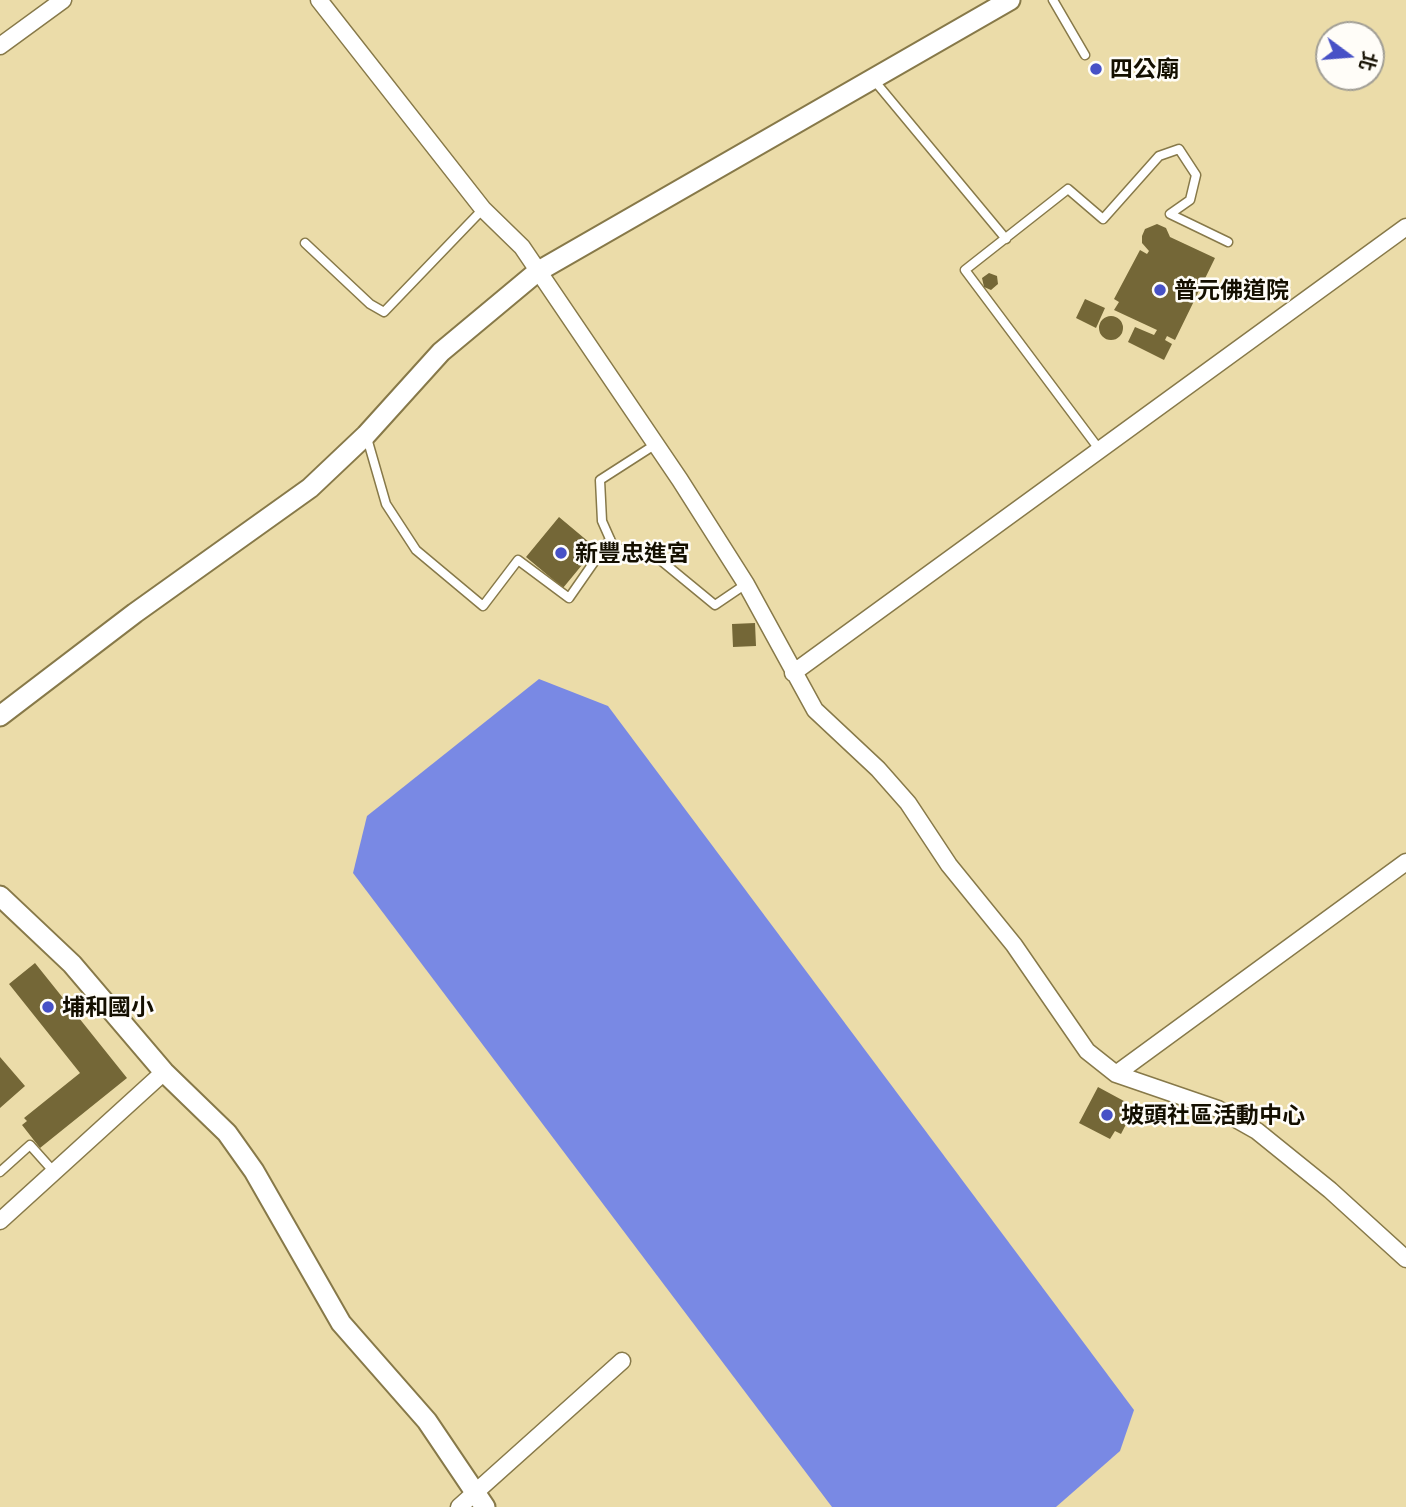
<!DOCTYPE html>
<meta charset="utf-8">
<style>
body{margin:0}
#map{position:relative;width:1406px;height:1507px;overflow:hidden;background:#ebdca9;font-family:"Exo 2","Noto Sans TC",sans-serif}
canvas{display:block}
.north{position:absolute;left:1315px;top:21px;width:70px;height:70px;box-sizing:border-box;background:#fffdf8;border:2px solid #a19e95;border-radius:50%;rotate:106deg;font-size:19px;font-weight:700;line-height:28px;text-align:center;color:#140f00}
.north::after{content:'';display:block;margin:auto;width:24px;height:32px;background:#4751c6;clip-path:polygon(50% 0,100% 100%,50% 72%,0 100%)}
</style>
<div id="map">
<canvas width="1406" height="1507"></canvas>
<div class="north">北</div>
</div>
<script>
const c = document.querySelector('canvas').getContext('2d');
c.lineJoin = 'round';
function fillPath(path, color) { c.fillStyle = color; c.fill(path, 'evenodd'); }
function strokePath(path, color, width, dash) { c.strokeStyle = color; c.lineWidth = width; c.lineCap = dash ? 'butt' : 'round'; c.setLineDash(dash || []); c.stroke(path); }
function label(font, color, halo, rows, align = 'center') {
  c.font = font + ' "Exo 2","Noto Sans TC",sans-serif'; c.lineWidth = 5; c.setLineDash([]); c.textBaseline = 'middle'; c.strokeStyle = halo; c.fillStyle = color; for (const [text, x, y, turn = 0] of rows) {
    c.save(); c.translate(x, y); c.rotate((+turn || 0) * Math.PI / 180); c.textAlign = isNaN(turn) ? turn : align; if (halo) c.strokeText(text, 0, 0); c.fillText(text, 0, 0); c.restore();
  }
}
fillPath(new Path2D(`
 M539,679L608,706L1134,1410L1120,1451L1056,1507H832L353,873L367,816Z`), '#7989e4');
fillPath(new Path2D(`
 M1157,224L1166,228L1170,237L1215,258L1175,340L1167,336L1165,340L1172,344L1164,360L1128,342L1135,327L1154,335L1157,330L1114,310L1119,302L1114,299L1140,250L1147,254L1149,251L1142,243V236L1145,229Z
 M989,273L997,276L998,284L991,290L984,287L982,278Z
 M1227 291a9 9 0 1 1 18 0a9 9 0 1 1-18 0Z
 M1085,299L1105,308L1096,328L1076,318Z
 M1099 328a12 12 0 1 1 24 0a12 12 0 1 1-24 0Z
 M559,517L596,548L563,588L526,557Z
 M755,623L756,646L733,647L732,624Z
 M35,963L127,1078L40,1148L22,1125L27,1121L24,1118L80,1073L9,984Z
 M0,1057L25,1086L0,1108Z
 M1098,1087L1135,1107L1121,1134L1115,1131L1110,1139L1079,1123Z`), '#746737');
const service = new Path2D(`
 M1053,0L1085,55
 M873,79L1006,239
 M305,243L370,304L384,312L483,209
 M367,438L386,504L416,550L483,606L518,560L569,598L610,539
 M656,444L600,480L602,521L614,548L653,554L715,605L746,584
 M1099,449L965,270L1068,189L1103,219L1159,156L1179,149L1196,175L1190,200L1170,214L1228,242
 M0,1172L30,1145L55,1173`);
const minor = new Path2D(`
 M319,0L483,209L522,247L680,480L746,584L815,710L878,769L908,803L949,865L1014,945L1087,1051L1116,1074L1218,1109L1257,1131L1330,1190L1406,1259
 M0,46L63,0
 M793,673L1406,227
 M1116,1074L1406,862
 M0,1221L164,1072
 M459,1507L622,1361`);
const tertiary = new Path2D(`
 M0,716L135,613L310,488L366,435L441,352L537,272L1010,0
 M0,896L72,964L164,1072L227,1133L254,1171L341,1323L427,1421L485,1507`);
strokePath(service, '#877949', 11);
strokePath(minor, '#877949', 19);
strokePath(tertiary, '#877949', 23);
strokePath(service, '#fff', 8);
strokePath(minor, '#fff', 16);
strokePath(tertiary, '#fff', 19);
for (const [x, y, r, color] of [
 [1096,69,7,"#4751c6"],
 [1160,290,7,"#4751c6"],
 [561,553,7,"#4751c6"],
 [48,1007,7,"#4751c6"],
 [1107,1115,7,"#4751c6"]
]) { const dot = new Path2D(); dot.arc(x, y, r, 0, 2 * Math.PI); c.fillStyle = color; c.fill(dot); strokePath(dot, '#fffdf8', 2.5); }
label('bold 23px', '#140f00', '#fffdf8', [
 ["四公廟",1110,69],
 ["普元佛道院",1174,290],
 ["新豐忠進宮",575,553],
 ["埔和國小",62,1007],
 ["坡頭社區活動中心",1121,1115]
], 'left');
</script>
